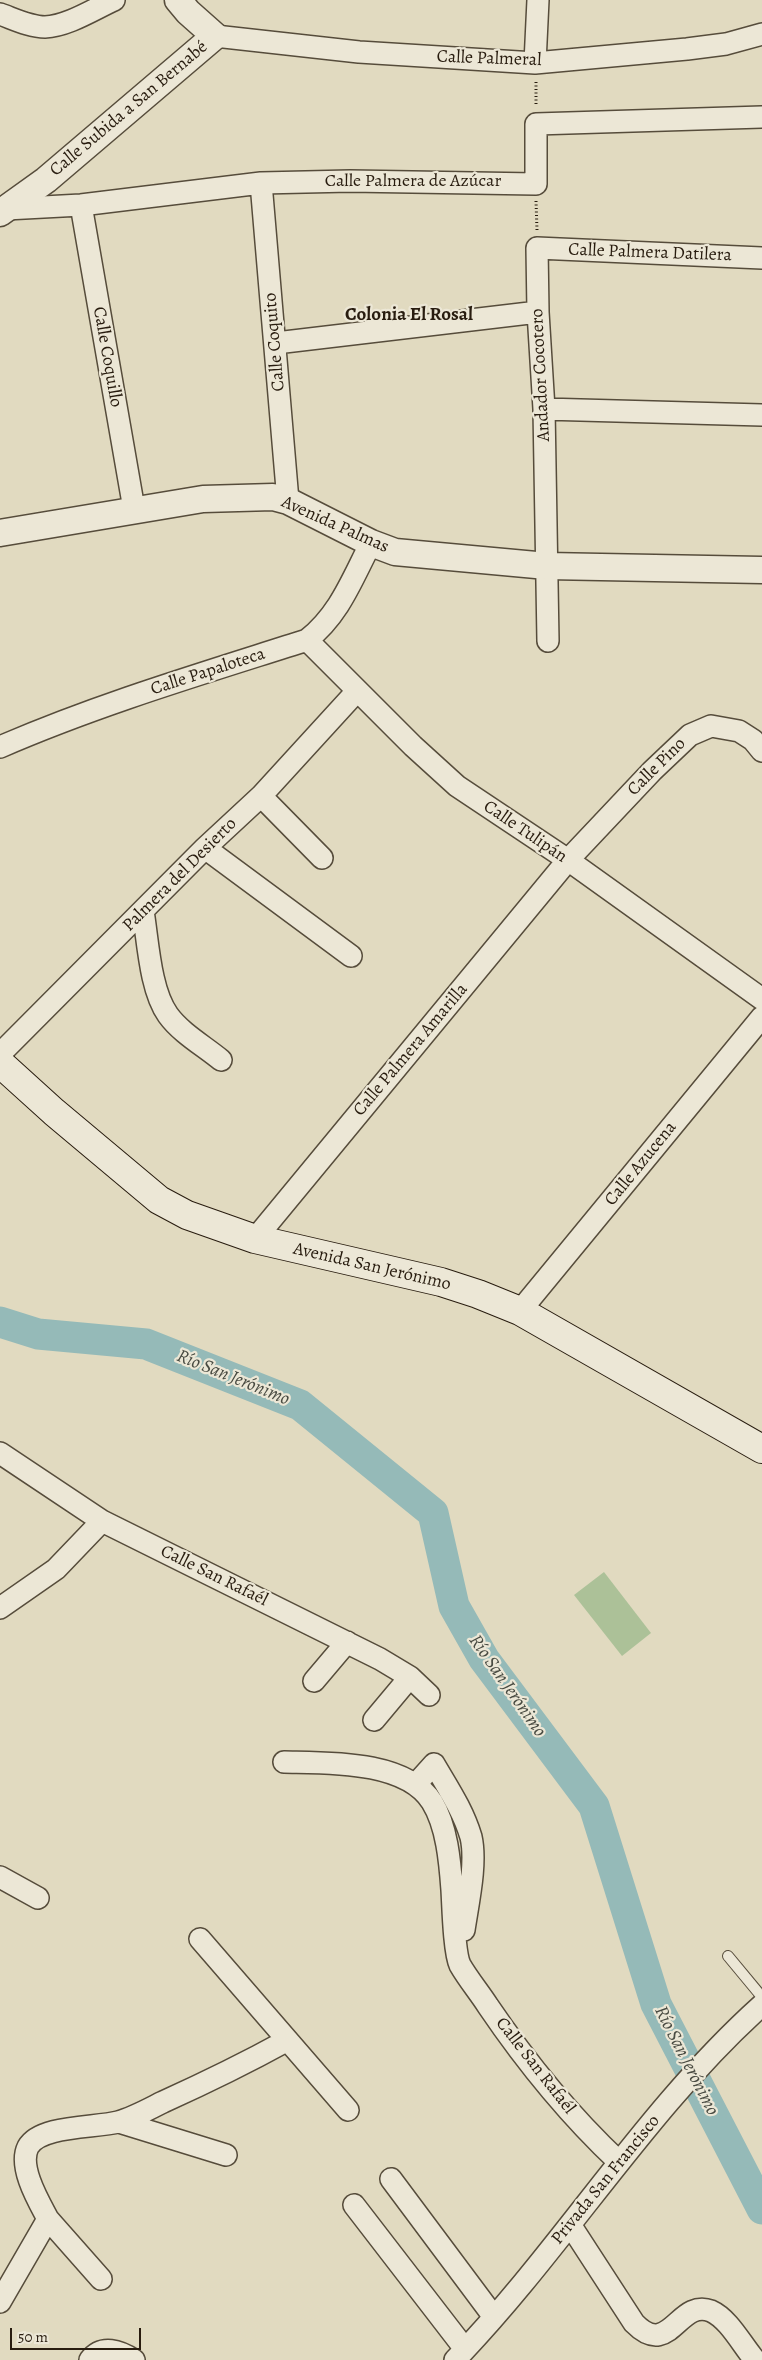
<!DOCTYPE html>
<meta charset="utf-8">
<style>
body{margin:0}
#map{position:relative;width:762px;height:2360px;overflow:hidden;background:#e1dac0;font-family:Alegreya,serif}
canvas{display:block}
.scale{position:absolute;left:10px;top:2328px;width:131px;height:22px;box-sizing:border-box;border:2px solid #281c0f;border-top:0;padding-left:6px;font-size:15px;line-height:18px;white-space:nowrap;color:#281c0f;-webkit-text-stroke:4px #ece7d6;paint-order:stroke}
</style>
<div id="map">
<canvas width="762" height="2360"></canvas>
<div class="scale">50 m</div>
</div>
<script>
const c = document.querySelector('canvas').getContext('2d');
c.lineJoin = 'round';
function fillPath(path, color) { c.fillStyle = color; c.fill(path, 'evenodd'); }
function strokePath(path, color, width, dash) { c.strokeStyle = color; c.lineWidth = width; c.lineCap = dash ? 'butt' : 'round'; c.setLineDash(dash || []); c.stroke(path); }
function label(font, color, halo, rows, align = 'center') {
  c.font = font + ' Alegreya,serif'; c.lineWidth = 4.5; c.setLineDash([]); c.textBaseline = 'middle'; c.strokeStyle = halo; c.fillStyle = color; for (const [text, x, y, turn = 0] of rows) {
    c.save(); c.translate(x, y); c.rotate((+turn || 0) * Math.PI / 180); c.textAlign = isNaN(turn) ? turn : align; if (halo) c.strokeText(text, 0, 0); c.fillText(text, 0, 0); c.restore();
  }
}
fillPath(new Path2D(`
 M604,1572L651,1633L622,1656L574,1595Z`), '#acc198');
strokePath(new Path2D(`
 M0,1322L38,1334L146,1344L300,1405L433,1513L454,1606L484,1659L594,1806L656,2004L762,2209`), '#95bab8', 31);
const service = new Path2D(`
 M728,1956L762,1997`);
const minor = new Path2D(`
 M0,14C14,19 30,27 45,27C68,26 94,9 114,0
 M215,36L359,52L535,63L687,49L726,44L762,34
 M535,63L538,0
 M261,183L288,501
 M81,205L134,509
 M6,209L81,205L261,183L350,181L536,184V124L762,117
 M276,343L538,312
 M544,409L762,415
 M307,640L413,746L457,786L568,860L762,999
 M548,641L544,409L538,312L537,248L762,258
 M0,747C99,704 204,673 307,640C340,614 352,579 371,543
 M261,796L322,858
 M205,848L351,956
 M143,911C148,941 150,990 168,1015C181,1033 204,1046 221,1060
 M0,1054L205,848L261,796L357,691
 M255,1239L568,860L652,771L690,735L711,726L739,731L753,740L762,751
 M520,1311L762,1017
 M0,1453L102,1521L380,1659L410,1677L429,1695
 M0,1608L56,1569L102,1521
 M314,1681L347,1642
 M374,1720L410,1677
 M284,1762C327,1763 406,1760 432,1802C447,1826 450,1862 452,1890C453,1906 454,1952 460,1965C468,1979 479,1992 488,2006C526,2062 569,2115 619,2162
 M416,1784L434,1764C448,1788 463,1810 471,1837C477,1863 468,1903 464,1930
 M0,1877L38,1898
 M200,1939L348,2110
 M119,2122L226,2155
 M391,2179L494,2317
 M354,2205L465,2349
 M48,2219L101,2279
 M571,2226L634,2323C670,2360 678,2298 711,2311C729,2319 742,2345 755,2360
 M0,2302L48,2219C39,2202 18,2167 28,2147C40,2125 95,2128 118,2122C133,2118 149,2109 163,2102C205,2083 246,2063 286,2041
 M90,2360C102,2344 120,2351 134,2360
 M455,2360C564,2247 645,2110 762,2005`);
const tertiary = new Path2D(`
 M0,213L46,180L215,36L188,12L178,0
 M0,533L203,499L273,497L288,501L371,543L395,552L547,566L762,570`);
const secondary = new Path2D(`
 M0,1063L54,1112L159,1200L187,1215L255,1239L441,1282L478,1294L520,1311L762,1449`);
strokePath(service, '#564c3b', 12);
strokePath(minor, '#564c3b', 24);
strokePath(tertiary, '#564c3b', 29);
strokePath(secondary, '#281c0f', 30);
strokePath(new Path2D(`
 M536,82V106
 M536,201L537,230`), '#281c0f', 3, [1, 2.5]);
strokePath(service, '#ece7d6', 10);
strokePath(minor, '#ece7d6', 21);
strokePath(tertiary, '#ece7d6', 26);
strokePath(secondary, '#ece7d6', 28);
label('18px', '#281c0f', '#ece7d6', [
 ["Calle Palmeral",489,59,2],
 ["Calle Subida a San Bernabé",129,109,-40],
 ["Calle Palmera de Azúcar",413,182],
 ["Calle Palmera Datilera",650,253,2],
 ["Calle Coquito",275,342,-95],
 ["Calle Coquillo",107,357,80],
 ["Andador Cocotero",541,375,-93],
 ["Avenida Palmas",335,525,24],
 ["Calle Papaloteca",208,672,-18],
 ["Calle Pino",657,767,-45],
 ["Calle Tulipán",525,832,34],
 ["Palmera del Desierto",180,875,-45],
 ["Calle Palmera Amarilla",411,1050,-50],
 ["Calle Azucena",641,1164,-51],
 ["Avenida San Jerónimo",372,1267,13],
 ["Calle San Rafaél",214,1576,26],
 ["Calle San Rafaél",535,2066,52],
 ["Privada San Francisco",606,2180,-51]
]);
label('bold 19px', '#281c0f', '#ece7d6', [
 ["Colonia El Rosal",409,315]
]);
label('italic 19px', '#494b42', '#ece7d6', [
 ["Río San Jerónimo",233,1378,22],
 ["Río San Jerónimo",507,1686,55],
 ["Río San Jerónimo",686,2061,63]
]);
</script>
